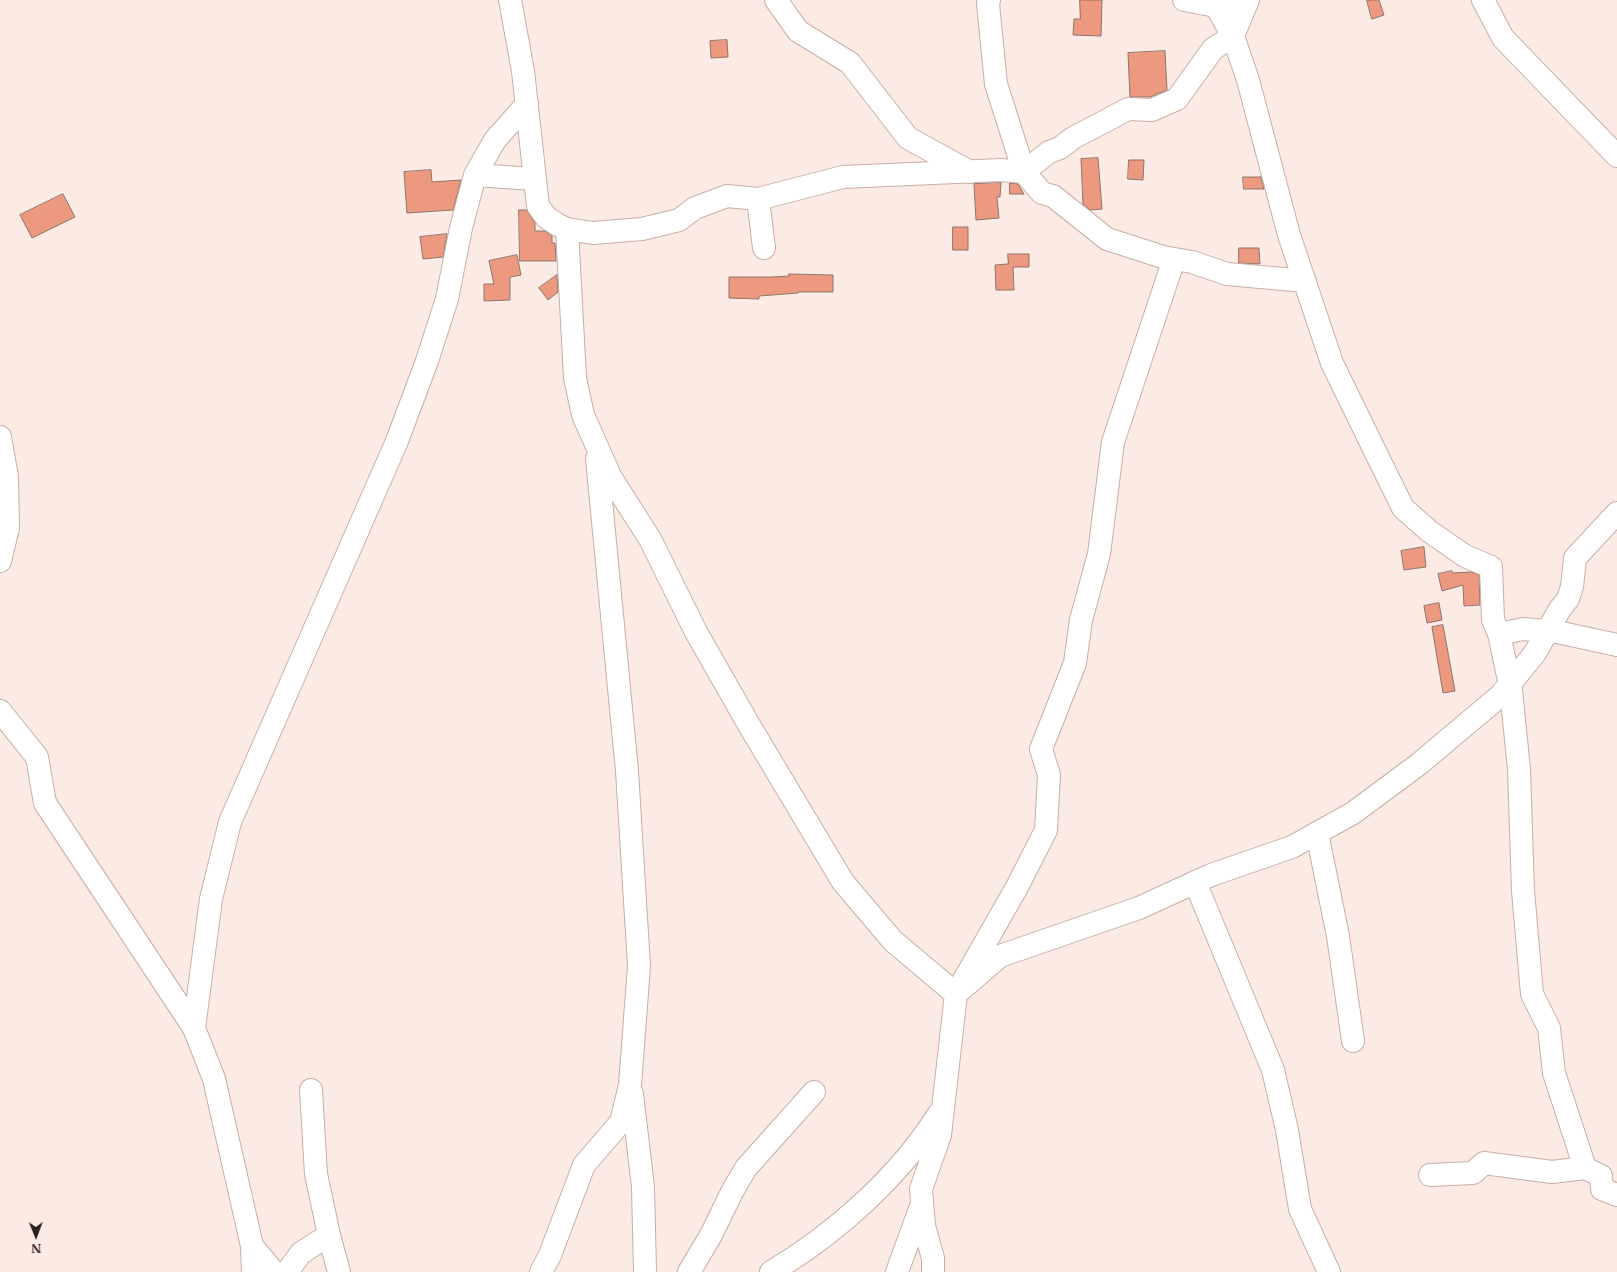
<!DOCTYPE html>
<style>
body{margin:0}
#map{position:relative;width:1617px;height:1272px;overflow:hidden;background:#fcebe5;font-family:"Libre Baskerville",serif}
canvas{display:block}
.north{position:absolute;left:16px;top:1216px;width:40px;height:40px;-webkit-text-stroke:3px #fcebe5;paint-order:stroke;rotate:179deg;font-size:11px;font-weight:700;line-height:16px;text-align:center;color:#2b211d}
.north::after{content:'';display:block;margin:auto;width:14px;height:18px;background:#2b211d;clip-path:polygon(50% 0,100% 100%,50% 72%,0 100%)}
</style>
<div id="map">
<canvas width="1617" height="1272"></canvas>
<div class="north">N</div>
</div>
<script>
const c = document.querySelector('canvas').getContext('2d');
c.lineJoin = 'round';
function fillPath(path, color) { c.fillStyle = color; c.fill(path, 'evenodd'); }
function strokePath(path, color, width, dash) { c.strokeStyle = color; c.lineWidth = width; c.lineCap = dash ? 'butt' : 'round'; c.setLineDash(dash || []); c.stroke(path); }
const building = new Path2D(`
 M1080,0H1102L1101,36L1073,35L1074,19H1080Z
 M1367,0H1379L1384,15L1372,19Z
 M727,40L728,57L711,58L710,41Z
 M1165,51L1167,90L1150,97H1130L1128,53Z
 M1098,158L1102,209L1090,210L1083,204L1081,159Z
 M1129,160H1144L1143,180L1128,179Z
 M431,170L432,182L461,180L453,210L407,213L404,172Z
 M1243,177H1261L1264,189H1244Z
 M1001,183L1000,197H997L999,218L976,220L974,184Z
 M1010,183L1018,184L1024,194H1010Z
 M63,194L75,217L32,238L20,215Z
 M519,210H527L535,223V231H545L552,236V243H555L556,261H520Z
 M953,227H968V250H953Z
 M447,234L443,257L423,259L420,237Z
 M1239,248H1259L1260,264L1239,263Z
 M1008,254H1029V267H1013L1014,290H996L995,265L1008,264Z
 M517,255L521,275L510,277V300L484,301V284H494L489,261Z
 M789,274L833,275V292H798V293L759,296V299L729,298V277H772L789,276Z
 M557,275L558,292L548,300L539,288Z
 M1424,547L1426,567L1404,570L1401,551Z
 M1452,571L1453,573L1472,572L1479,575L1480,605L1464,606L1463,585L1442,591L1438,574Z
 M1439,603L1442,620L1427,623L1424,606Z
 M1443,625L1455,691L1443,693L1432,627Z`);
fillPath(building, '#ec997f');
strokePath(building, '#8d746c', 1);
const minor = new Path2D(`
 M510,0L523,71L538,206L546,217L558,225L567,229L593,233L642,229L679,220L695,208L727,196L758,199L843,177L1001,170L1024,172L1049,152L1060,148L1073,138L1128,109L1152,110L1177,99L1213,49L1233,36L1248,0
 M776,0L798,31L850,63L908,138L970,172
 M989,0L988,4L996,84L1024,172L1042,193L1053,196L1107,239L1163,257L1192,262L1227,274L1305,281
 M1184,0L1216,6L1230,0
 M1216,0V6L1233,36L1248,80L1289,235L1332,363L1372,445L1403,508L1429,531L1465,556L1491,567L1493,620L1499,634
 M1483,0L1503,38L1617,156
 M475,175L534,179
 M758,199L764,248
 M567,229L575,378L583,415L611,478L650,539L696,632L749,725L843,882L893,941L956,994L1017,887L1046,830L1049,775L1041,749L1075,663L1081,620L1099,554L1113,442L1174,259
 M0,437L7,477L8,528L0,561
 M1617,645L1557,632L1523,629L1499,634L1511,690L1519,769L1523,891L1532,994L1549,1028L1554,1073L1585,1168L1601,1176L1602,1189L1617,1195
 M0,711L37,757L45,803L194,1028
 M1317,833L1338,936L1353,1041
 M1195,882L1273,1070L1287,1130L1300,1209L1329,1272
 M311,1090L316,1174L329,1235L339,1272
 M632,1094L643,1187L645,1272
 M1430,1175L1473,1173L1484,1163L1552,1172L1585,1168
 M252,1246L274,1272
 M253,1272L252,1246L214,1079L194,1028L211,899L230,822L397,441L427,361L447,299L461,228L475,175L495,140L527,104
 M287,1272L301,1253L329,1235
 M541,1272L550,1255L584,1165L621,1122L630,1085L639,966L627,771L597,459
 M689,1272L711,1235L733,1190L746,1168L814,1092
 M771,1272C834,1235 899,1177 938,1115
 M897,1272L920,1209
 M933,1272V1258L924,1226L921,1189L940,1135L956,994L1000,956L1139,908L1211,875L1292,847L1353,813L1419,764L1501,695L1535,653L1560,609L1568,599L1572,587L1575,558L1617,513`);
strokePath(minor, '#c9aea4', 24);
strokePath(minor, '#fff', 22);
</script>
